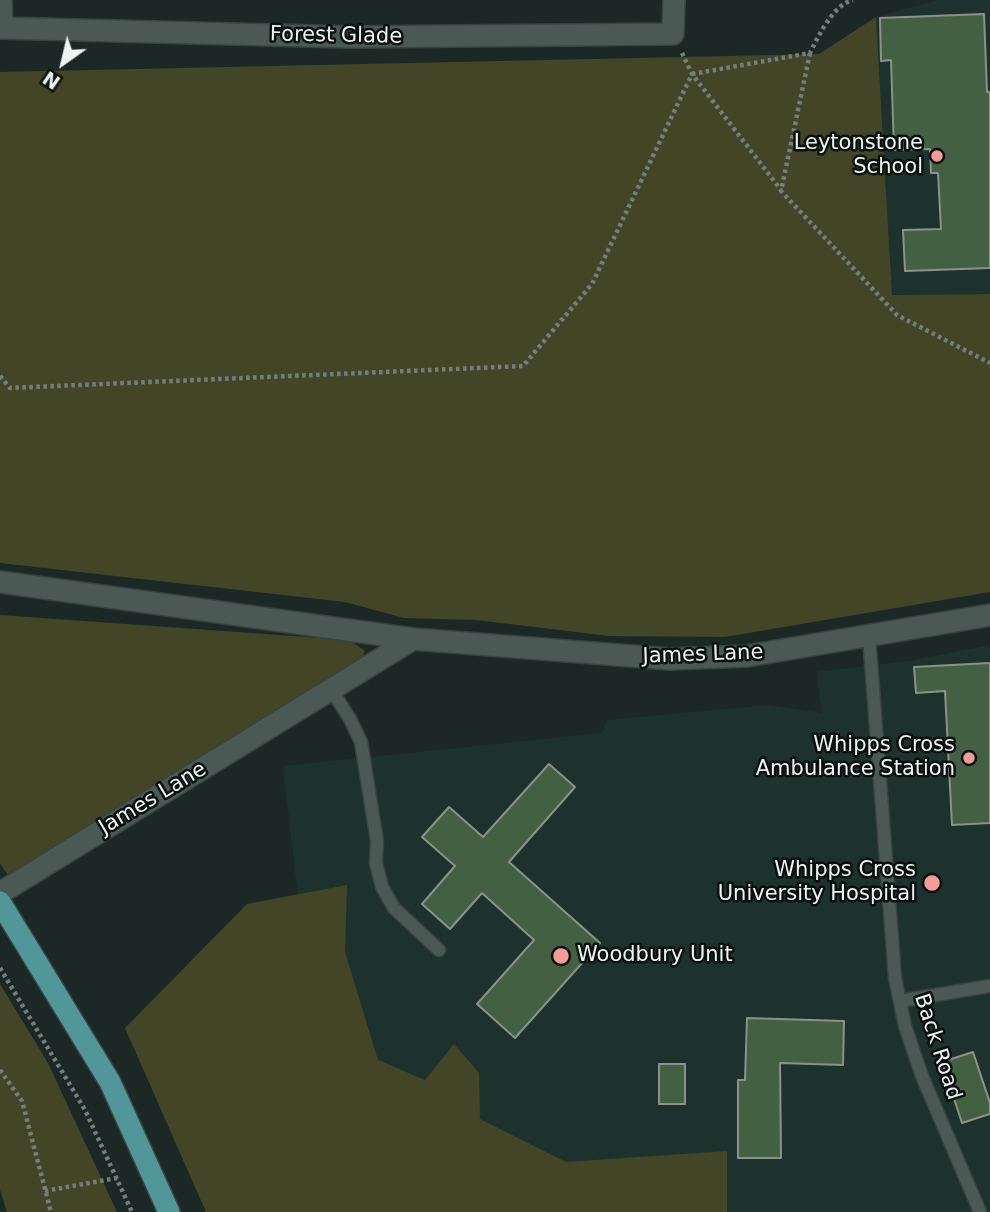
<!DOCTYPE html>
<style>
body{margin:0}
#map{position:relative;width:990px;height:1212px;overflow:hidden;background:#1c2825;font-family:"DejaVu Sans",sans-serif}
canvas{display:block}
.north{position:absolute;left:28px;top:28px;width:70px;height:70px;-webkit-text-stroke:5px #0a100e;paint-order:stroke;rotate:214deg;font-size:19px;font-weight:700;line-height:28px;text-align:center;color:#ecf5f2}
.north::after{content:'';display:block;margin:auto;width:24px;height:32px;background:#ecf5f2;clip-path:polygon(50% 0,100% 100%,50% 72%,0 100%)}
</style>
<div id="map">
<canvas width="990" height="1212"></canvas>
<div class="north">N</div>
</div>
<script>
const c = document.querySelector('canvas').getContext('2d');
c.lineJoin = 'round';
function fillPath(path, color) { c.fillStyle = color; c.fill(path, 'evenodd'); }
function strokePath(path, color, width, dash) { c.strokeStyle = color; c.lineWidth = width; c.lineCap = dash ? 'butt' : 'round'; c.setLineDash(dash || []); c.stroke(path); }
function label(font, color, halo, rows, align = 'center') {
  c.font = font + ' "DejaVu Sans",sans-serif'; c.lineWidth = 5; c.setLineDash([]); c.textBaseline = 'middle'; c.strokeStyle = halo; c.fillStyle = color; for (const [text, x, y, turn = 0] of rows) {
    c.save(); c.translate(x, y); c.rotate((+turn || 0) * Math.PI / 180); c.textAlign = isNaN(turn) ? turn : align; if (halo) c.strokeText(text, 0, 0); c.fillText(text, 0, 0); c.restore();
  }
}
fillPath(new Path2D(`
 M939,0H990V294L892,295L876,17Z
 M990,645V1212H278L298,898L283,766L602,733L607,720L768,705L822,713L816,672L909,661Z`), '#1d322c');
fillPath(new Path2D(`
 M876,17L892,295L990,294V592L725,637L609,636L476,620L404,618L345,602L0,563V72L819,54Z
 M0,615L349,640L365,651L361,660L9,877L0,863Z
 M347,885L345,952L378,1060L425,1080L454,1044L479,1073L480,1119L566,1162L727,1151V1212H206L125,1028L247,904Z
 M0,984L48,1063L117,1212H7L0,1190Z`), '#424626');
const building = new Path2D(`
 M984,14L987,92H990V268L905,271L903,230L941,229L938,173H931L930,149L894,150L891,60L881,61L880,18Z
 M990,663V823L952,825L945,691L916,693L914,667Z
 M549,764L575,787L509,862L600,943L515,1038L477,1004L534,940L482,893L450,929L422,904L455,866L422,837L449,807L483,837Z
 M747,1018L844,1021L843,1065L780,1063L781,1158H738V1080H745Z
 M973,1052L990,1103V1114L962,1123L942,1062Z
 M659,1064H685V1104H659Z`);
fillPath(building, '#446043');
strokePath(building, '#8a9389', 2);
const lane = new Path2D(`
 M869,636L895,978L905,1026L922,1076L980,1212
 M331,689L350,719L361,742L377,841L376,863L382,887L394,908L439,950
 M900,1001L990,986`);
const street = new Path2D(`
 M1,0L2,28
 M0,28L350,37L673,34L674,0`);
const secondary = new Path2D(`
 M0,582L413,639L670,659L747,656L990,615
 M0,893L413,639`);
const primary = new Path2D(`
 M0,902L110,1082L169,1212`);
strokePath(lane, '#394340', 15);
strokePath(street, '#394340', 24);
strokePath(secondary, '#394340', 24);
strokePath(primary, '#394340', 24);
strokePath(new Path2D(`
 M682,53L692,74L781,190
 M810,53L781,191L897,315L990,363
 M692,74L810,53C819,35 833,5 853,0
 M0,376L10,388L523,366L592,284L692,74
 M0,968L85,1110L132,1212
 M0,1070L22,1101L51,1212
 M45,1191L117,1178`), '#747f7c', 4.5, [3.5, 3.5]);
strokePath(lane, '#4b5954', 12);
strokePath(street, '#4b5954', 21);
strokePath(secondary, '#4b5954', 21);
strokePath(primary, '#519699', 21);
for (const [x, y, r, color] of [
 [937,156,7,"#f59c96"],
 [969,758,7,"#f59c96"],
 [932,883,9,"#f59c96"],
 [561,956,9,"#f59c96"]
]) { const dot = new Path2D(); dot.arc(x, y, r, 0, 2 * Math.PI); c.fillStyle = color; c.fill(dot); strokePath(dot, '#0a100e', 2.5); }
label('21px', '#ecf5f2', '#0a100e', [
 ["Forest Glade",336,36,1],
 ["James Lane",703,655,-2],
 ["James Lane",153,799,-31],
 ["Back Road",937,1047,72]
]);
label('21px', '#ecf5f2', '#0a100e', [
 ["Leytonstone",923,144],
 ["School",923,168],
 ["Whipps Cross",955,746],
 ["Ambulance Station",955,770],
 ["Whipps Cross",916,871],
 ["University Hospital",916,895],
 ["Woodbury Unit",577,956,"left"]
], 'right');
</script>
